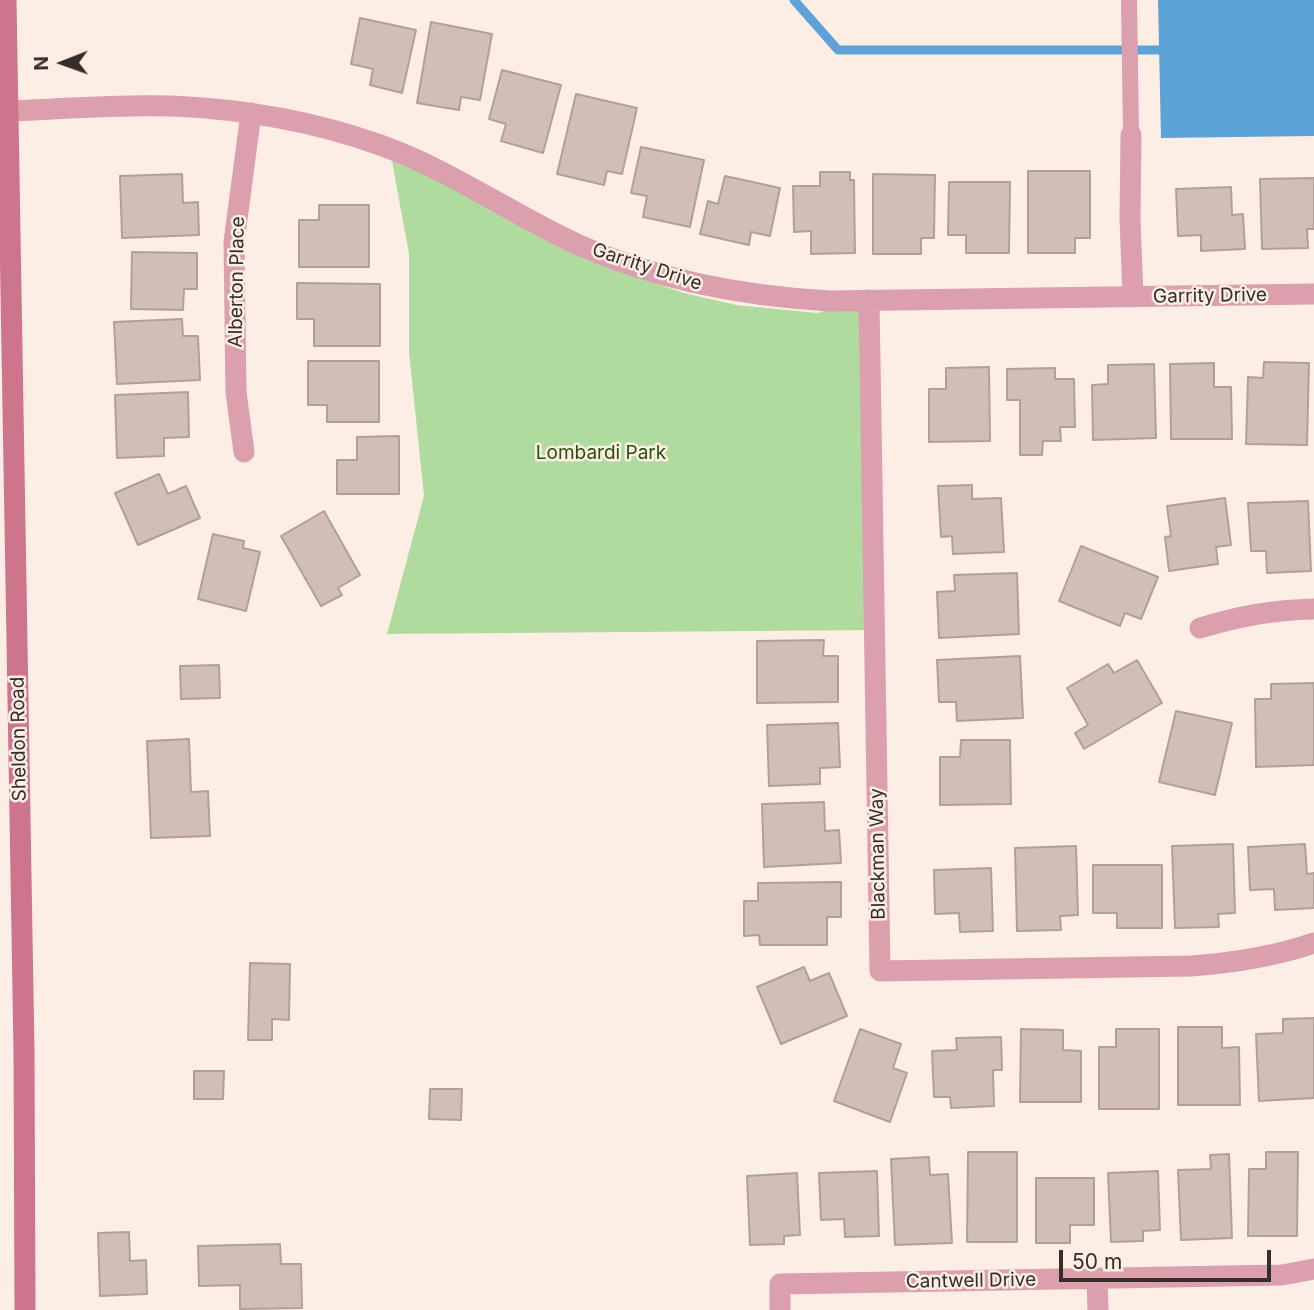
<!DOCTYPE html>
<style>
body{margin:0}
#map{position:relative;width:1314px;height:1310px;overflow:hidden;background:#fdeee5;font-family:Inter,sans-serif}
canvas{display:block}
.north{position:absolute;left:28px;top:28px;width:70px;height:70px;-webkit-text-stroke:5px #fdeee5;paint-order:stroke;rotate:269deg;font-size:19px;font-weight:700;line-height:28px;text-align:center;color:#342d29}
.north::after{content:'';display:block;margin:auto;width:24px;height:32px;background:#342d29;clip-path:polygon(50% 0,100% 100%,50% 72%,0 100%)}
.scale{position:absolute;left:1059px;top:1250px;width:212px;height:32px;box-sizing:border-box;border:4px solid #342d29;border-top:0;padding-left:9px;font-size:21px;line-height:24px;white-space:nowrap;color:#342d29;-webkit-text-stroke:5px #fdeee5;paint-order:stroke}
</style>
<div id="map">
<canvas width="1314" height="1310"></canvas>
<div class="north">N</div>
<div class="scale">50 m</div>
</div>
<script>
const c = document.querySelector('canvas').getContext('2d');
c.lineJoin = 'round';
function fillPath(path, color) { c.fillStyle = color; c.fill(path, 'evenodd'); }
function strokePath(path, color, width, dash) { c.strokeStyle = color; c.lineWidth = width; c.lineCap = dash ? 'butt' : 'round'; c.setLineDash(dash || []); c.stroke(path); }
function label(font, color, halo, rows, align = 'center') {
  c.font = font + ' Inter,sans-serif'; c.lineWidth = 5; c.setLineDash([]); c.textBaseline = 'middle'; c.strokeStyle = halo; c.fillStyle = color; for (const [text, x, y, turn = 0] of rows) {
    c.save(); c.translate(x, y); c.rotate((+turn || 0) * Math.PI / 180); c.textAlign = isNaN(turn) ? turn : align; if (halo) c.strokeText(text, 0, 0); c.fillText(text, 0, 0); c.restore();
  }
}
fillPath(new Path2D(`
 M392,161L451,184L603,266L684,293L736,305L817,313L869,300L875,630L387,634L424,496L409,352V254Z`), '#b0db9e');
fillPath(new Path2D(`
 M1158,0H1314V136L1161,138Z`), '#5da3d8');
strokePath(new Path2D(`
 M794,0L838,50H1169`), '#5da3d8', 9);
const building = new Path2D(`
 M360,18L416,30L402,93L370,85L373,69L351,64Z
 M431,22L492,34L480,100L461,97L459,110L417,103Z
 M502,70L561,85L543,153L501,141L506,124L489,119Z
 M576,94L637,108L622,174L607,171L604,185L557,174Z
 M641,147L704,160L690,227L643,217L647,196L631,193Z
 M1028,171H1090V238H1075V253H1028Z
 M820,172H850V180H854L855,253L811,254V231L794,232L793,186H820Z
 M182,174L183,203L198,202L199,235L122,238L120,176Z
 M873,174L935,175L934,238H921V254H873Z
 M725,176L780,188L770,236L751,232L749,245L700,234L708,201L718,204Z
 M1314,178V229H1307L1308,248L1262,249L1260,179Z
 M949,182H1010L1009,253H966V235H948Z
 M1231,187L1232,215L1243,214L1245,249L1201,251V235L1178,236L1176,189Z
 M319,205H369V267H299V220H319Z
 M132,252L197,253V289H184L183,310L131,309Z
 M297,283L380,284V346H314V319H297Z
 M182,319L183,336H198L200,380L117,384L114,322Z
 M308,361H379V422H327V405H308Z
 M1264,362L1309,363L1307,445L1246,444L1248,377L1263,378Z
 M1214,363V387H1231L1232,439H1171L1170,364Z
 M1154,364L1156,438L1093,440L1092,385L1108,384V365Z
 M989,367L990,441L929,442V389H946V368Z
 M1055,368V379H1074L1075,427H1060L1061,441H1043L1042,455H1020V400H1007V369Z
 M188,392L189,437L164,438V456L117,458L115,395Z
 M399,436V494H337V460H357V437Z
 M159,474L168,494L186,486L200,518L138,545L115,493Z
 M972,485V499L1001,498L1004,552L953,554L952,536L941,537L938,486Z
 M1225,498L1231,545L1216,547L1218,564L1169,571L1165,537L1171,536L1167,506Z
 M1308,501L1311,571L1267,573L1266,551H1251L1248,503Z
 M324,511L360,575L338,588L342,595L321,606L281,536Z
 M213,534L244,541L243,548L260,552L246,611L198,599Z
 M1081,546L1158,577L1141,619L1125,613L1120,626L1059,601Z
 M1017,573L1019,634L939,638L937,592L955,591L954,575Z
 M824,640L823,656H838V702L757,703V641Z
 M1020,656L1023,718L957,721L956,702H939L937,660Z
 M1137,660L1162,703L1084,749L1075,733L1088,725L1067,688L1108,664L1114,673Z
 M219,665L220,698L181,699L180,666Z
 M1314,683V765L1256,767L1255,699H1271V684Z
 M1176,711L1232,723L1215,795L1159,782Z
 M838,723L840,767L820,768V784L769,786L767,725Z
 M189,739L191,792L208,791L210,836L151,838L147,741Z
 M961,740H1010L1011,804L940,805V757H960Z
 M824,802L825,831L839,830L841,863L764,867L762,804Z
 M1233,844L1235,913L1218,914L1219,927L1175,928L1172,846Z
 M1305,844L1307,874L1314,873V908L1275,910L1274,889L1250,890L1248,847Z
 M1076,846L1078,915L1060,916L1061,930L1017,931L1015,848Z
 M1093,865H1162V928H1117V913H1093Z
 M991,868L993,931L960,932L959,913L935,914L934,870Z
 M841,882V917H827V945H760L759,935L744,936V901H758V883Z
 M250,963L290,964L289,1020L272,1019V1040H248Z
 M804,967L810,981L829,973L847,1016L781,1044L757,987Z
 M1314,1018V1098L1259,1101L1256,1034L1283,1033V1019Z
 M1178,1027H1222V1048L1239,1047L1240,1105H1178Z
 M860,1029L901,1044L893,1068L907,1073L890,1122L834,1101Z
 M1021,1029L1063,1030V1050L1081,1051V1102H1020Z
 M1116,1029H1159V1109H1099V1047H1116Z
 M1001,1037L1002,1070H993L994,1106L951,1108L950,1097H934L932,1051L957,1050L956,1038Z
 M194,1071H224L223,1099H194Z
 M430,1089H462L461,1120L429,1119Z
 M968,1152H1017V1242H967Z
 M1266,1152H1298L1297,1236H1248L1249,1169H1266Z
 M1229,1154L1232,1238L1181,1240L1178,1170L1211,1169L1210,1155Z
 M929,1157L930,1175L948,1174L952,1243L895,1245L891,1159Z
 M877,1171L879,1236L845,1237L844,1219L821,1220L819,1173Z
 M1158,1171L1160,1230L1143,1231V1241L1111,1242L1108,1173Z
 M797,1173L800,1235L784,1236V1244L750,1245L747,1176Z
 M1036,1178H1094V1225H1070V1243H1036Z
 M129,1232L130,1261L146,1260L147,1294L100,1296L98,1233Z
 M280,1244L281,1264H301L302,1308L240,1309V1285L199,1286L198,1246Z`);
fillPath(building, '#d1beb5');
strokePath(building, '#b2a097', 2);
strokePath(new Path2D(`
 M1129,0L1131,135`), '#dc9fad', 16);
strokePath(new Path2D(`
 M8,111C62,109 118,104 172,106C243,109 313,121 380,145C451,170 511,214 579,245C659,281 743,296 830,301L1314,294
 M1131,135L1130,219L1133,297
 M869,300L880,971L1191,966C1233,963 1274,957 1314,943
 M244,452L236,392L234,242L251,113
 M1200,628C1240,616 1272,610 1314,609
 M1097,1280L1098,1310
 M780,1310V1284L1282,1275L1314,1269`), '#dc9fad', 21);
strokePath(new Path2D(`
 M6,0L24,1050L25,1310`), '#cd758c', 21);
label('19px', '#342d29', '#fdeee5', [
 ["Garrity Drive",647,267,18],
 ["Alberton Place",237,282,-89],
 ["Garrity Drive",1210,296,-1],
 ["Sheldon Road",19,739,-91],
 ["Blackman Way",878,854,-91],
 ["Cantwell Drive",971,1281,-1]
]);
label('19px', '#27520b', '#fdeee5', [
 ["Lombardi Park",601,453]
]);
</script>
